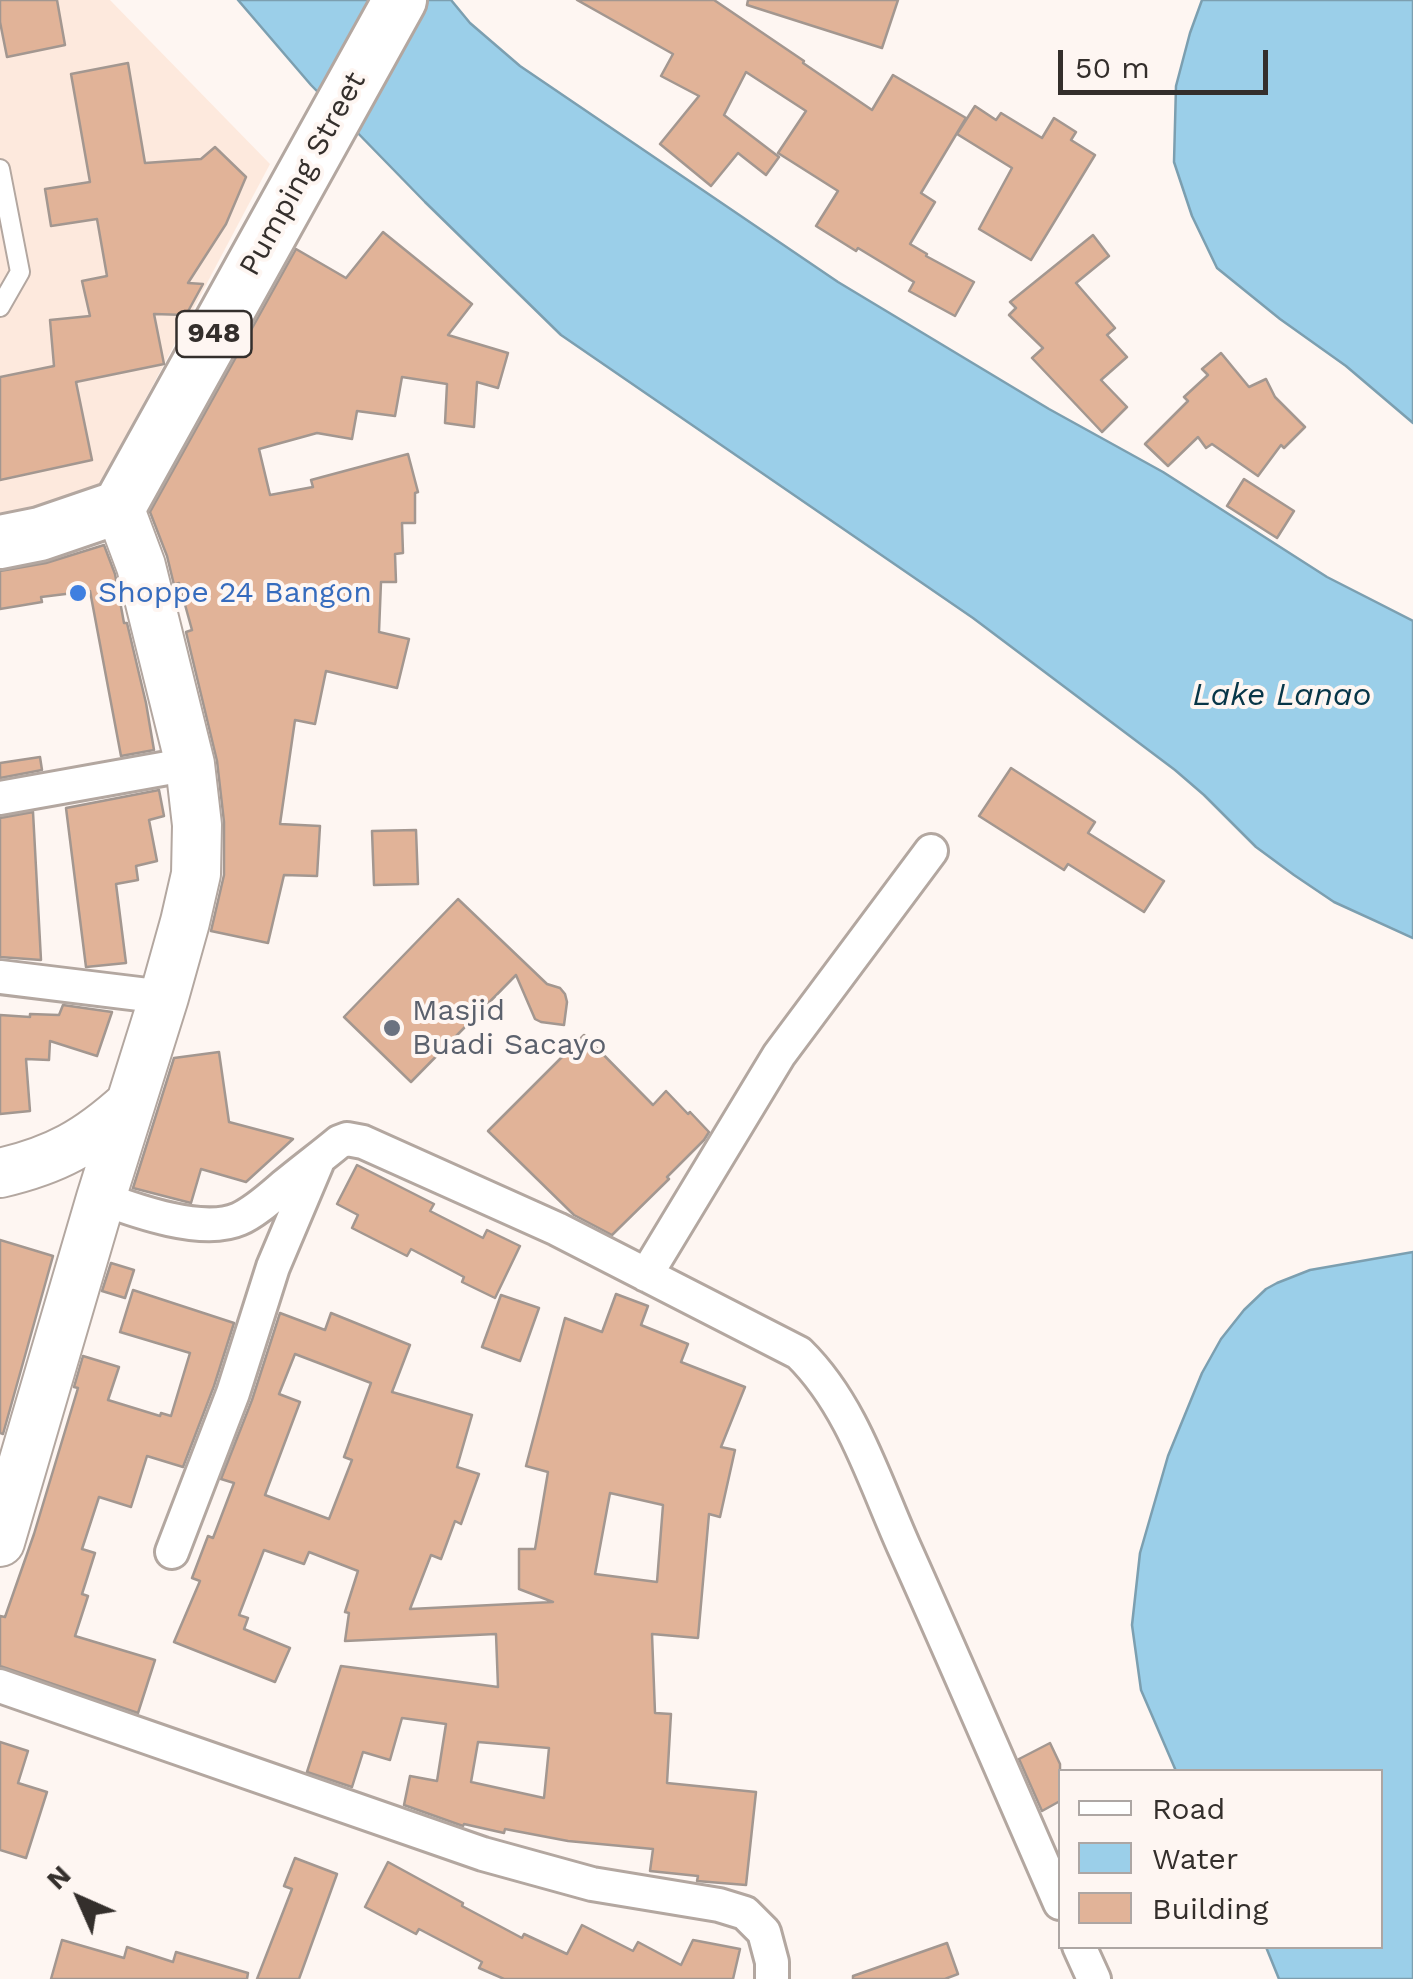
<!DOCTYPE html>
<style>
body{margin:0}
#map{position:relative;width:1413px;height:1979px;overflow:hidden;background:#fef6f2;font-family:"Work Sans",sans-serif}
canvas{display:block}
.legend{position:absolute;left:1058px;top:1769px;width:325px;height:180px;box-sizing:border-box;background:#fef6f2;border:2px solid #ada6a3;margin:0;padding:12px 18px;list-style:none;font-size:30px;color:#342f2c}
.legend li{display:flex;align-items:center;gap:20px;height:50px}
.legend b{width:50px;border:2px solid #ada6a3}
.north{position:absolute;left:30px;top:1849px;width:100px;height:100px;-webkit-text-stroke:8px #fef6f2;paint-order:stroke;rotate:315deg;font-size:28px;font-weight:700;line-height:40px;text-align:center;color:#342f2c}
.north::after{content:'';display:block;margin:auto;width:35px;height:45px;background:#342f2c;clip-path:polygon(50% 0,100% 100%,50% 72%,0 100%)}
.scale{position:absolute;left:1058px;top:50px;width:210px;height:45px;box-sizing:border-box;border:5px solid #342f2c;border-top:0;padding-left:12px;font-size:30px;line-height:35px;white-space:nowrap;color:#342f2c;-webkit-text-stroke:8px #fef6f2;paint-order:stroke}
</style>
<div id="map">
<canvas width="1413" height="1979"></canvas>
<ul class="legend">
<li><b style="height:12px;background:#fff"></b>Road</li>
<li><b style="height:28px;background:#9bcfe9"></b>Water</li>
<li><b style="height:28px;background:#e1b398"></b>Building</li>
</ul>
<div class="north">N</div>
<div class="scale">50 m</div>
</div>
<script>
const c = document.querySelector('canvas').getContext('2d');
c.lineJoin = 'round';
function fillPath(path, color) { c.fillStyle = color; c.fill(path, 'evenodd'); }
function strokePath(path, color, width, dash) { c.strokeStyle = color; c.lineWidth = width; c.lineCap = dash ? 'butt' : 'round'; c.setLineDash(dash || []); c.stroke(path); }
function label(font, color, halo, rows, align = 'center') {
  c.font = font + ' "Work Sans",sans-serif'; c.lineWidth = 8; c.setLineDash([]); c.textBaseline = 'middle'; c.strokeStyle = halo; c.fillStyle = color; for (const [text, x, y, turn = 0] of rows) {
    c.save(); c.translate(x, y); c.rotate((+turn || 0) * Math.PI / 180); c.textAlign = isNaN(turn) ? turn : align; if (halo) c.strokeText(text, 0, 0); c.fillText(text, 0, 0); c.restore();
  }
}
fillPath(new Path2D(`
 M0,0H110L270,164L90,504L0,515Z`), '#fde9dd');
const water = new Path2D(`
 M238,0H451L470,23L520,66L838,282L1049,409L1163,472L1327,577L1413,621V938L1334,902L1294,875L1256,847L1204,795L1175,770L973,618L561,335L425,202L311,85Z
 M1202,0H1413V423L1346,366L1280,319L1217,268L1192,216L1174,162L1176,86L1190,33Z
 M1413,1252V1979H1279L1266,1947L1380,1946V1772L1176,1771L1141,1690L1132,1625L1140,1553L1168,1456L1202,1373L1221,1339L1244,1310L1266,1289L1277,1283L1310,1270Z`);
fillPath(water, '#9bcfe9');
strokePath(water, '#7c9fb0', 2.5);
const building = new Path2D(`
 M0,0H57L65,45L7,57L0,22Z
 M577,0H714L804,61L803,63L872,110L893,75L966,118L921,193L935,202L910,244L927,254L926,256L974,282L955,316L909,291L914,282L858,248L856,251L816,226L838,191L778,153L806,111L746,72L724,115L779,157L766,175L738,153L711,186L660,144L699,96L661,76L673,54Z
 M748,0H898L882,48L747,5Z
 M128,63L145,163L201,159L215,147L246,177L226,224L188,283L203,284L186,315L154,314L164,364L76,382L92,460L0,480V377L54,366L50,320L90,316L82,281L107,276L97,219L51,226L45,189L90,182L71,74Z
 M975,106L996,120L1001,113L1042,138L1054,118L1076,132L1071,140L1095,155L1031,260L979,229L1012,168L957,134Z
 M383,232L472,304L448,335L508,353L498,388L477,382L474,427L445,423L447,384L402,377L395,416L357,411L352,439L317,433L259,449L270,495L313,487L311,480L408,454L418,492L415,493V523H402L403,553L395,554L396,582H381L379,632L409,639L397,688L326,671L315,724L295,720L280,824L320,826L317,876L284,875L268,943L211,931L224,875V822L217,761L186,632L192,630L179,583L174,585L167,556L150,512L296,249L346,278Z
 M1093,235L1109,256L1076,283L1115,328L1107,335L1127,357L1101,380L1127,407L1102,432L1032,358L1043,348L1009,315L1016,308L1010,302Z
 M1221,353L1249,387L1266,379L1275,397L1305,427L1284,448L1281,445L1258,476L1212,444L1206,448L1198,437L1168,466L1145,444L1188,401L1184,397L1208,375L1202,369Z
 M1244,479L1294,511L1277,538L1227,506Z
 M104,545L115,574L124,623H127L146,703L154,750L121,756L90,591L41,597L42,602L0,609V571L46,563Z
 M40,757L42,770L0,778V763Z
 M1011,768L1095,822L1088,833L1164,881L1144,912L1068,864L1064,870L979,816Z
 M159,790L164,816L149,820L157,861L136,866L138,880L116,884L126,963L86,967L66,808Z
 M33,812L41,960L0,957V818Z
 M416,830L418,884L374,885L372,831Z
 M458,899L547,984L560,988L565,994L567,1002L564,1025L541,1022L535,1019L516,975L411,1082L344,1017Z
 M63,1005L112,1012L97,1056L50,1041L49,1060L26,1059L30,1111L0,1114V1015L30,1017V1014L59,1015Z
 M584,1035L653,1105L666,1091L688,1114L690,1112L709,1132L704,1140L667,1177L669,1179L612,1235L574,1215L488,1131Z
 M219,1052L229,1122L293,1139L246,1182L201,1169L191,1203L133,1188L174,1058Z
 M357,1165L434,1204L430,1211L483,1238L487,1230L520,1246L495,1298L462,1282L464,1277L411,1249L407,1256L352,1228L358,1215L337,1204Z
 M0,1240L53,1256L3,1434L0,1433Z
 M111,1263L134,1270L125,1298L102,1291Z
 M133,1290L234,1323L214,1386L183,1467L147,1456L131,1507L99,1497L82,1549L95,1553L82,1594L88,1596L75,1636L155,1660L138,1713L0,1666V1616L5,1617L34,1534L78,1388L74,1387L83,1356L119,1367L108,1400L160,1416L161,1413L171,1416L190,1353L120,1332Z
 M616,1294L648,1306L641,1325L688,1344L681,1362L745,1387L721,1447L735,1450L720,1517L709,1514L698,1638L652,1634L655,1713L671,1714L667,1783L756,1792L746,1885L697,1881L698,1876L650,1871L653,1849L568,1841L505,1829L504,1833L464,1824L463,1826L404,1805L410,1776L437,1781L446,1724L402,1718L390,1760L363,1752L352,1787L307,1772L341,1666L498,1687L496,1634L345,1641L349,1613L345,1612L358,1571L309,1552L304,1564L264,1550L239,1615L248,1618L244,1629L290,1648L275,1682L174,1642L200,1581L192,1578L208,1536L213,1538L234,1483L221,1479L252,1400L280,1313L325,1330L331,1313L410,1345L392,1392L472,1415L457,1467L479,1474L461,1524L455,1521L441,1559L431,1555L410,1609L553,1602L519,1589V1549H535L548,1472L526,1466L565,1318L602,1332ZM295,1354L371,1383L344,1457L352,1460L329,1519L265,1495L300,1402L279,1394ZM610,1493L663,1505L657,1582L595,1574ZM478,1742L549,1748L544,1798L471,1782Z
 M501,1295L539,1308L520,1361L482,1347Z
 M0,1742L28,1751L18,1783L47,1792L26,1858L0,1850Z
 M1050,1743L1060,1764V1801L1042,1811L1019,1759Z
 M295,1858L337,1874L299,1979H257L292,1889L284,1886Z
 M388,1862L463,1903L462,1906L522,1938L524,1934L567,1954L582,1925L633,1951L638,1942L681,1965L693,1940L740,1949L733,1979H504L479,1968L482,1962L419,1929L416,1934L365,1907Z
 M62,1940L124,1958L127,1947L173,1962L176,1952L248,1973L247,1979H51Z
 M947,1943L958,1974L945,1979H853V1976Z`);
fillPath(building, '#e1b398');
strokePath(building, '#a39790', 2.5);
const lane = new Path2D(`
 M0,169L20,272L0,307`);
const street = new Path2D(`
 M0,798L190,764
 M0,977L164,997
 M101,1198C136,1211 203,1235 239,1219C255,1212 270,1198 284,1186C302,1171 321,1157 339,1142L347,1139L363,1142L557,1229L799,1353C852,1405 874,1480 904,1547C957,1665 1008,1784 1060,1903
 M646,1275L779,1055L931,851
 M172,1552L233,1393L273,1267L317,1163
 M0,1686L483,1854L592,1884L719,1905L745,1913L764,1932L772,1962V1979
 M1079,1946L1094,1979`);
const secondary = new Path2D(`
 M0,1173C56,1160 88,1142 130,1104
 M0,1542L101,1198L164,997L185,922L196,874L197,825L190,764L141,566L119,507`);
const primary = new Path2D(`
 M0,542L40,534L119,507L400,0`);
strokePath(lane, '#b3a7a0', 22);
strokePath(street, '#b3a7a0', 38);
strokePath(secondary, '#b3a7a0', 52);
strokePath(primary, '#b3a7a0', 58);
strokePath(lane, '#fff', 18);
strokePath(street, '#fff', 32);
strokePath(secondary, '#fff', 48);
strokePath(primary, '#fff', 52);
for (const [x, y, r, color] of [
 [78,593,10,"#3f7fe0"],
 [392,1028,10,"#6b7280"]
]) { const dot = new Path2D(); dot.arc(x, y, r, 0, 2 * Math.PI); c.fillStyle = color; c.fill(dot); strokePath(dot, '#fef6f2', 4); }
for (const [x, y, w] of [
 [214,334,75]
]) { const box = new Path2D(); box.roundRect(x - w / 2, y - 23, w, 46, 8); c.fillStyle = '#fef6f2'; c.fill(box); strokePath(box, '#342f2c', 2.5); }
label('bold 28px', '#342f2c', null, [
 ["948",214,334]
]);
label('30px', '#342f2c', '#fef6f2', [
 ["Pumping Street",303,174,-61]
]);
label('30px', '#366cbe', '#fef6f2', [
 ["Shoppe 24 Bangon",98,593]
], 'left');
label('30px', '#5b616d', '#fef6f2', [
 ["Masjid",412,1011],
 ["Buadi Sacayo",412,1045]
], 'left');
label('italic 32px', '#073648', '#fef6f2', [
 ["Lake Lanao",1282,696]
]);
</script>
